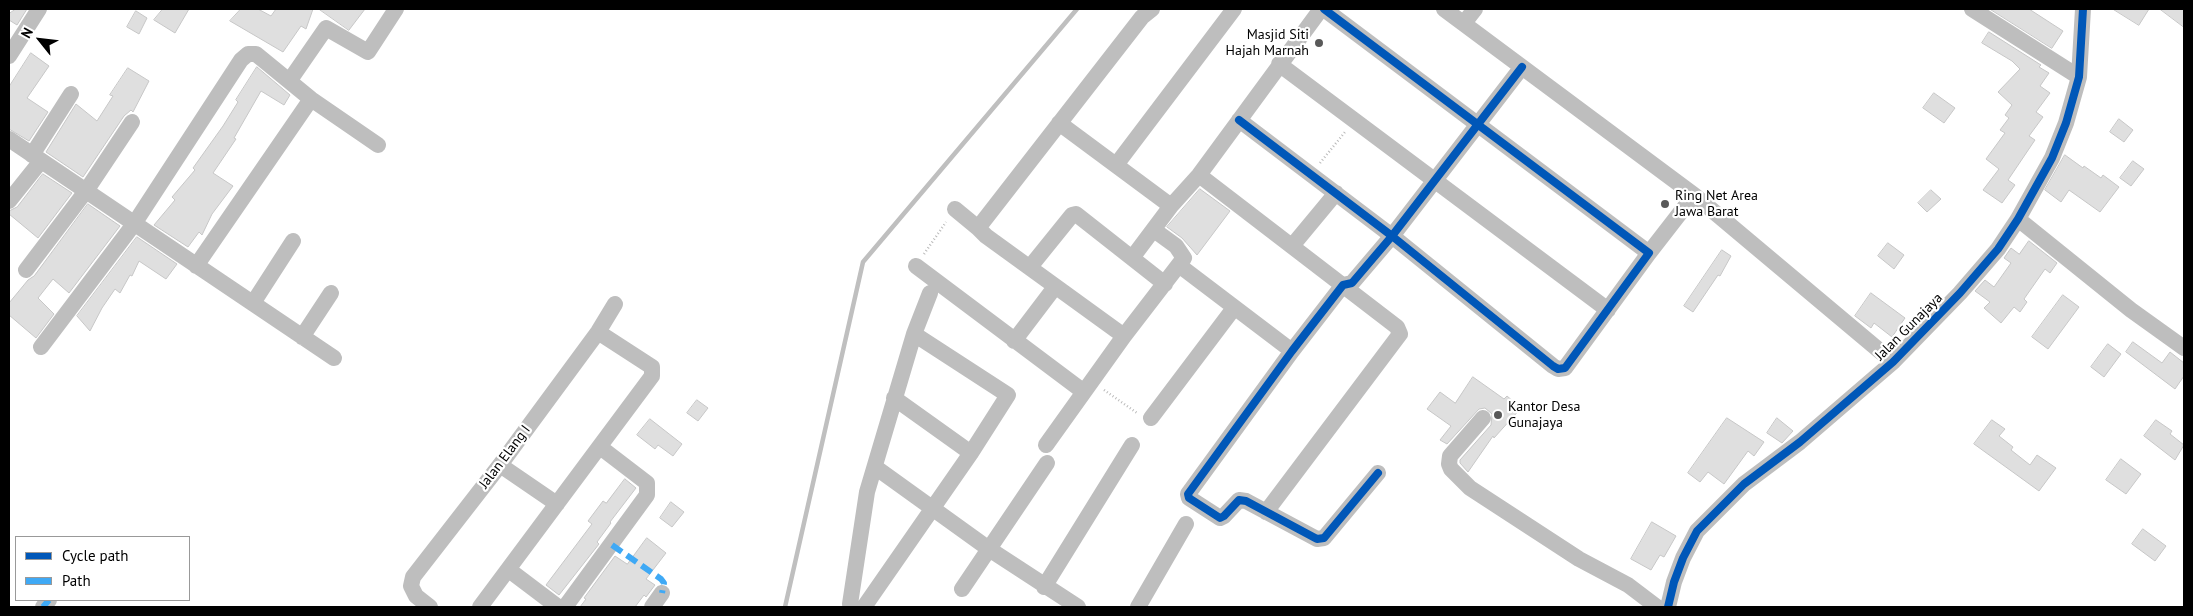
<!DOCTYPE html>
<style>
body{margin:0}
#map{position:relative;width:2193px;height:616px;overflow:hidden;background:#fff;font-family:"PT Sans",sans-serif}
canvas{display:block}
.frame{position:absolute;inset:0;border:10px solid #000;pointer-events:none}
.legend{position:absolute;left:15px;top:536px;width:175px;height:65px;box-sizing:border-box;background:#fff;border:1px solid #999;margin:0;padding:6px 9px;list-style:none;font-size:15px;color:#000}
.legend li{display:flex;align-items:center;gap:10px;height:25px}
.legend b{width:25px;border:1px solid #999}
.north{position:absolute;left:15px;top:15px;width:50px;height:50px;-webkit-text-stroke:4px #fff;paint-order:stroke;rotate:299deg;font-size:14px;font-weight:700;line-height:20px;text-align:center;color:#000}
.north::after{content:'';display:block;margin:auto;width:18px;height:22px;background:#000;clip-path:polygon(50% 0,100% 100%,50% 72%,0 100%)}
</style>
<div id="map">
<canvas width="2193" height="616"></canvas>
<div class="frame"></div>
<ul class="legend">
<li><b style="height:6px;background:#0057b8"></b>Cycle path</li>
<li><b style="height:6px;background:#3fa9f5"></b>Path</li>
</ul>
<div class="north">N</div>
</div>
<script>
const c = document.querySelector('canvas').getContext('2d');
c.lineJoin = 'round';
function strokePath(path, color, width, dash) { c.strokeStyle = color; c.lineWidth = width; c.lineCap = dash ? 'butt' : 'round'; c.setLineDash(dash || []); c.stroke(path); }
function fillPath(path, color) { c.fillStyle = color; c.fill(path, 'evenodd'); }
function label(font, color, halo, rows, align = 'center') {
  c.font = font + ' "PT Sans",sans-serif'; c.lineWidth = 4.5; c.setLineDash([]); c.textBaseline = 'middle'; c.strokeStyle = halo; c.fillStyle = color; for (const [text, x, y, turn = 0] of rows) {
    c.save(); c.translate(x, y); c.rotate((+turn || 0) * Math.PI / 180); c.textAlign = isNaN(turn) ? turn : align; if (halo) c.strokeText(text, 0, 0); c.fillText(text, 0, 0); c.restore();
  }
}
strokePath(new Path2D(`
 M785,607L863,262L1077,9`), '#bfbfbf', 4.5);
const building = new Path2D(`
 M16,9H27L17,25L9,20V14Z
 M163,9H189L175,33L154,20Z
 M241,9H258L271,16L276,9H313L306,29L301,26L283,52L230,21Z
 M319,9H365L349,30Z
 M1990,9H2029L2063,31L2052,48Z
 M2113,9H2149L2139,25Z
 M2160,9H2184V27Z
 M136,11L147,18L139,34L127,27Z
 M1989,32L2041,65L2039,67L2049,73L2040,86L2050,93L2036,112L2043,117L2029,136L2035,140L2008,180L2015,185L2002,203L1983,190L1999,169L1986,159L2005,133L2000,130L2009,118L2005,115L2012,105L1998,92L2020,69L2012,61L1982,43Z
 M31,53L49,66L27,98L48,112L29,141L9,129V87Z
 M257,67L290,95L284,105L261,91L234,138L236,139L213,173L233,186L212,214L202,235L199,232L188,247L154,225L175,200L172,197L195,170L193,168L223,126L238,102L236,100Z
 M128,68L149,81L133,112L131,110L124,116L83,177L46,152L76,104L97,121L113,96L110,95Z
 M1934,93L1955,108L1944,123L1923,108Z
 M2119,119L2133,130L2124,142L2110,132Z
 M2065,155L2083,168L2084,166L2101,178L2103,175L2119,187L2100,212L2069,190L2061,202L2045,190Z
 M2133,161L2144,169L2131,186L2120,178Z
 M43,174L72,193L38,238L9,214V211L17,207Z
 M1200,189L1230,211L1197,255L1182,238L1167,227Z
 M1931,190L1941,199L1927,212L1918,203Z
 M88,204L120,226L69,293L53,279L38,298L54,314L36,338L9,315V303L28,280L34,276Z
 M137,237L177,264L166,279L139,261L132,276L130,275L120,293L115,289L102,308L90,331L77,316Z
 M2029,241L2057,263L2050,273L2045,269L2024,299L2027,302L2020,312L2014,307L2001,323L1984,308L1990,302L1975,291L1985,280L1994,287L2011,263L2004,258L2011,248L2019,254Z
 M1888,243L1904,255L1894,269L1878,256Z
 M1722,250L1731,256L1720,276L1718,275L1693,312L1684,306Z
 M1871,293L1905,318L1892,337L1874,323L1871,328L1855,316Z
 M2063,295L2079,307L2048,349L2032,337Z
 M2133,342L2162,363L2170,352L2184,363V376L2175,389L2126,352Z
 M2108,344L2121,354L2104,377L2091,367Z
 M1473,377L1504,399L1507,396L1521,408L1494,438L1493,436L1468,472L1460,463V460L1491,425L1492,414L1485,408L1479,409L1447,444L1440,440L1451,426L1427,409L1440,392L1455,403Z
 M697,400L708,408L698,421L687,413Z
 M1727,418L1764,442L1754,456L1748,451L1724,484L1708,472L1700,482L1688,473Z
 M1777,418L1793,431L1782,443L1767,433Z
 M650,419L682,444L673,456L658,445L655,449L637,435Z
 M1992,420L2005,429L1999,436L2013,447L2011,450L2030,465L2037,455L2056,468L2039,491L1974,444Z
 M2156,420L2172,431L2170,434L2184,445L2175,460L2144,436Z
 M2121,459L2141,474L2126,494L2106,480Z
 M625,479L636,488L610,522L611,523L597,542L599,544L559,595L546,585L592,524L588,521L603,501L606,503Z
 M671,502L684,512L672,527L660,518Z
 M1652,522L1676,536L1664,557L1660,555L1651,570L1631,559Z
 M2143,529L2166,546L2155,561L2132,544Z
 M647,538L666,553L646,579L655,585L646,597L644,595L635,607H580L586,599L584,598L615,556L627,564Z`);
fillPath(building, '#dfdfdf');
strokePath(building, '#c7c7c7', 1);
strokePath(new Path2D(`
 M1320,163L1345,132
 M924,254L946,222
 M1104,390L1137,413`), '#b9b9b9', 2.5, [1, 2.5]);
strokePath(new Path2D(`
 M1444,9L1694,195L1893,362
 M1972,9L2079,77
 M1464,23L1475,9
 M9,56L39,9
 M1279,64L1608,310
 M290,80L326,28L368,52L396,9
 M1239,120L1392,236L1553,366L1558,369L1565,368L1649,253L1324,9
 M1059,123L1171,206
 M9,139L334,358
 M32,155L71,94
 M1116,165L1234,9
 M1199,175L1397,327L1400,334L1266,512
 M9,201L41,161
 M955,209L978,228
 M2018,219L2131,310L2184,348
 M1292,246L1336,193
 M1649,253L1694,195
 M1132,258L1171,206L1199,175L1321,9
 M196,266L311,99
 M916,266L1084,392
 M1180,266L1292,351
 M1030,267L1072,215L1076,214L1165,284
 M26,270L86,191L132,122
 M253,303L293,241
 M1124,336L986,236L978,228L1142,17L1152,9
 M302,337L331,293
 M1014,341L1055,287
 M41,347L134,224L241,60L248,54H256L311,99L378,145
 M894,398L971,453
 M1151,418L1234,308
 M1483,418L1450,456L1449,464L1451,469L1470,488L1579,559L1628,585L1657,607
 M1046,445L1124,336L1184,258L1176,246L1154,230
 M500,465L557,504
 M875,467L989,549L1078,607
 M1378,473L1324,538L1317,539L1246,501L1239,500L1224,516L1220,518L1189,498L1188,494L1292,351L1343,285L1352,283L1392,236L1522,67
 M509,570L558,607
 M1044,587L1132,445
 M962,589L1047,463
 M43,607L49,600
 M430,607L416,596L411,586L413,577L500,465L598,332L615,304
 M480,607L652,376V367L598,332
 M565,607L647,495V483L600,447
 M652,607L662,593
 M851,607L850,604L867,492L914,334L930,293
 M864,607L971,453L1008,395L914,334
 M1138,607L1186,524
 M1668,607L1674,582L1683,558L1697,531L1744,484L1800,442L1893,362L1960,293L1998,249L2018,219L2052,158L2066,123L2079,77L2083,9`), '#bebebe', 16);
strokePath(new Path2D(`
 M612,545L661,579L664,583L662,593
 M43,607L49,600`), '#3fa9f5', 6, [12, 6]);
strokePath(new Path2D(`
 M1239,120L1392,236L1553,366L1558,369L1565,368L1649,253L1324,9
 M1378,473L1324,538L1317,539L1246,501L1239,500L1224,516L1220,518L1189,498L1188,494L1292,351L1343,285L1352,283L1392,236L1522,67
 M1668,607L1674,582L1683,558L1697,531L1744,484L1800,442L1893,362L1960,293L1998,249L2018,219L2052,158L2066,123L2079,77L2083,9`), '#0057b8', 8);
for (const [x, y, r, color] of [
 [1319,43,5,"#595959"],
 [1665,204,5,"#595959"],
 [1498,415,5,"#595959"]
]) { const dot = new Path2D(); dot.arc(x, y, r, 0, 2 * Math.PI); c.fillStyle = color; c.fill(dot); strokePath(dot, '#fff', 2); }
label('14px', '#000', '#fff', [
 ["Masjid Siti",1309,35,"right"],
 ["Hajah Marnah",1309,51,"right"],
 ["Ring Net Area",1675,196],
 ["Jawa Barat",1675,212],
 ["Kantor Desa",1508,407],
 ["Gunajaya",1508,423]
], 'left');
label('14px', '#000', '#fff', [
 ["Jalan Gunajaya",1909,327,-45],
 ["Jalan Elang I",505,457,-53]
]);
</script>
